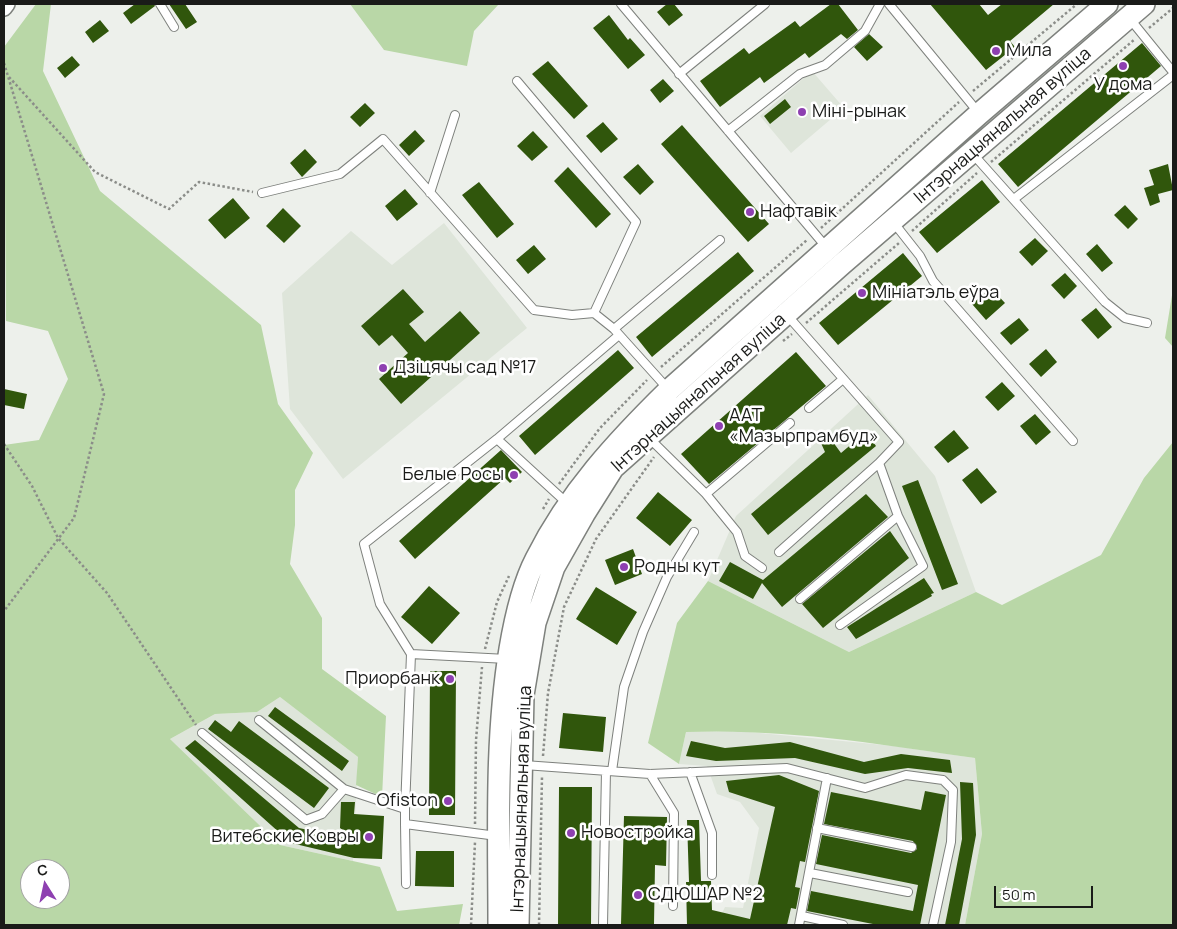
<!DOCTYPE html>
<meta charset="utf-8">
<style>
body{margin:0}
#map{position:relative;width:1177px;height:929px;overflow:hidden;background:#edf0eb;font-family:Manrope,sans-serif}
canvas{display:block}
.frame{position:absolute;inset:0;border:5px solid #1a1b19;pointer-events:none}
.north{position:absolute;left:20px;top:859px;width:50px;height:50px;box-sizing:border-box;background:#fff;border:1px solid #a3a4a3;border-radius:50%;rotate:350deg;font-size:14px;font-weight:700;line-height:20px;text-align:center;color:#1a1b19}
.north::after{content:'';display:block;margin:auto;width:18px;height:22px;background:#8e40b1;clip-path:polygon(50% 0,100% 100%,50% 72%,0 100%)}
.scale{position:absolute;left:994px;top:886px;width:99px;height:22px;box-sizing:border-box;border:2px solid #1a1b19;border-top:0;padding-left:6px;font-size:15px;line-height:18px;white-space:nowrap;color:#1a1b19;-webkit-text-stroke:4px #fff;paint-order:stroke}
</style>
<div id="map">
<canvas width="1177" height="929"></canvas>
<div class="frame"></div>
<div class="north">С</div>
<div class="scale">50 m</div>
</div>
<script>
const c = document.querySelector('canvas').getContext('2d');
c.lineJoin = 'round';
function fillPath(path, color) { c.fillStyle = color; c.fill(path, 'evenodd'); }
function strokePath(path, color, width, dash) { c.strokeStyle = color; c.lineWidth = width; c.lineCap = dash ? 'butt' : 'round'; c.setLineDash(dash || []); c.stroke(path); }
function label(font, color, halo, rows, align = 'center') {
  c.font = font + ' Manrope,sans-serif'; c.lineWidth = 5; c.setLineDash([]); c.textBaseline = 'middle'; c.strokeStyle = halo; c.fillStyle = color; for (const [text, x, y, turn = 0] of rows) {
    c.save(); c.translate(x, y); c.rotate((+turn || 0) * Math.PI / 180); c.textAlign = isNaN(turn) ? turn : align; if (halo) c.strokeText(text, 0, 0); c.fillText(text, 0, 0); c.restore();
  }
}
fillPath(new Path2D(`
 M812,71L844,108L791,153L760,116Z
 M444,223L527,328L343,479L290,409L282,293L351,231L392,265Z
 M868,395L935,476L976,592L849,652L708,581L736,516Z
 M280,697L358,757L353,861L280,845L170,739L215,714L257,712Z
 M739,731L894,746L975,758L982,834L965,925H716L725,907L743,908L759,828L740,802L717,794L707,766L679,764L686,732Z`), '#dee5da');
fillPath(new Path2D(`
 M36,4H51L43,71L100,191L261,325L278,404L313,453L295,490V525L290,564L322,618V669L386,716L382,797L356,785L358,757L280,697L257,712L215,714L170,739L280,845L380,867L397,911L463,904L459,925H4V445L39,440L68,379L48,331L6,321L4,47ZM30,869H60V899H30Z
 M350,4H499L474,31L467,66L384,50Z
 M1173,289V347L1165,338Z
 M1173,442V925H965L982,834L975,758C880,744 782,728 686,732L679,764L648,743L677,623L708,581L849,652L976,592L1002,605L1101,555L1144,478Z`), '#b9d7a7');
fillPath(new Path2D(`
 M135,4H154L155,6L131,24L123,13Z
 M169,4H185L197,22L186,29Z
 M667,4H674L683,15L669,26L657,12Z
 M831,4H838L858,30L847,39L841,34L809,58L805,53L764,83L760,77L720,107L700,81L744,48L749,54L795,21L800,27Z
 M930,4H979L988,15L1002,4H1054L1010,41L1015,47L986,70Z
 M609,15L628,40L630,38L645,55L628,69L593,28Z
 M100,20L109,31L93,43L85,32Z
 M869,34L883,47L867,61L854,47Z
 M1142,43L1161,66L1018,187L998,164Z
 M72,56L80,65L65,78L57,68Z
 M548,61L588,106L574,119L532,74Z
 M663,79L674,91L660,103L650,90Z
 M785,99L791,107L770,124L764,116Z
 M365,103L375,113L360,127L350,117Z
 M603,122L618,139L601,153L586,136Z
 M682,125L769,224L748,242L661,144Z
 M415,130L425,141L409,156L399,145Z
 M533,131L548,147L532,161L517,146Z
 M305,149L317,162L302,177L290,163Z
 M638,164L654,182L640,195L623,177Z
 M1168,164L1173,190L1158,194L1160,202L1150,206L1144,188L1154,185L1149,170Z
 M568,167L611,214L596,228L554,181Z
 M982,180L1000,202L937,253L919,232Z
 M479,182L514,224L497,238L462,195Z
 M405,189L418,204L397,221L385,206Z
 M233,198L250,218L225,239L208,220Z
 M1125,205L1138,219L1128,229L1114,215Z
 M283,208L301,226L284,243L266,226Z
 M1035,238L1048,251L1032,266L1019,252Z
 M1097,244L1113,263L1102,272L1086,254Z
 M534,245L546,259L528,274L516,260Z
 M738,252L754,271L652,357L636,337Z
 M903,253L922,276L838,345L819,323Z
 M1065,273L1077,286L1064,299L1051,285Z
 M991,288L1005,303L986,320L972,304Z
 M403,289L424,312L409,324L425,342L460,311L480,333L401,404L379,379L408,353L392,335L379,346L361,326Z
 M1096,308L1112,327L1098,339L1081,320Z
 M1019,318L1029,330L1011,345L1000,333Z
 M1046,349L1057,362L1041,377L1029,364Z
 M618,350L634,368L535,455L519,436Z
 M796,352L826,386L709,484L681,454Z
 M1002,382L1015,396L998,411L985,397Z
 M4,389L27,394L24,409L4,405Z
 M1035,414L1051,432L1036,445L1020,426Z
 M954,430L969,448L948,463L934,447Z
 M866,432L876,446L768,535L751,514L825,452L821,443L830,438L841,453Z
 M501,450L522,472L510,483L505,478L415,559L399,541Z
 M977,468L997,492L981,504L962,480Z
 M918,480L958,584L942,590L902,486Z
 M658,492L692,520L670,546L636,518Z
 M866,494L888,517L782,607L762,583L753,599L719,581L730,562L763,580Z
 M890,531L909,558L823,628L802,604Z
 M633,549L642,574L615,585L605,560Z
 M924,578L934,593L931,594L932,596L856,639L847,627Z
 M429,586L460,613L432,644L401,617Z
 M596,587L637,612L617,645L576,619Z
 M430,671H456L455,815H429Z
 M275,707L349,761L342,771L268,716Z
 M563,713L606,717L603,752L559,748Z
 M215,720L231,732L239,721L329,788L314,808L208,729Z
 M195,740L299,828L358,841L340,828L341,802H355L354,814L384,816L382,859L354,858L291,843L185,748Z
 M691,741L725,748L790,742L864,762L901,754L950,760L952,773L908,768L865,774L795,758L716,761L686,756Z
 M779,775L819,791L805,862L800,861L795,887L800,888L796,909L791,908L787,925H687L686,882H689L687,820H699L701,881H711L712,910L750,919L775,807L729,792L726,781Z
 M960,782L973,783L976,835L959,925H945L962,839Z
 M559,787H592L591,925H558Z
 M925,791L946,795L920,925H878L807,911L811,891L913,911L918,885L816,864L822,835L911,853L917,849L913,841L824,824L831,792L921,810Z
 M624,816L667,817L666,866L655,865L654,924H621Z
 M416,851H454V887L415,886Z`), '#30560c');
const lane = new Path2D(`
 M160,4L174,27
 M621,4L827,248
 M889,4L978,112
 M1130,19L1173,72
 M679,74L765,4
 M728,131L800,74L825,65L865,31L880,4
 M972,153L1105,302L1125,318L1147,323
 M262,193L340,174L383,139L534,310L572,315L594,313L636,222L517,81
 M430,193L455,115
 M1014,199L1173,75
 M894,223L920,256L933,281L1073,441
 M594,313L614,329L668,389
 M787,315L899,442L879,463L898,516L800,599
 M614,329L720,240
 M809,408L843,379
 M648,437L706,494L737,532L745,556L762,568
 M497,439L568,504
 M706,494L790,423
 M779,552L879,463
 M840,625L923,566L898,516
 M411,654L507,659
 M259,720L344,789L405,809V824L497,836
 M202,733L306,820L322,814L344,789
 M524,765L650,774L787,768L865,788L906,775L943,780L953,790L951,842L933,925
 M612,771L624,687L643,632L667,577L694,532
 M690,772L712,833V875
 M650,774L674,813L673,906
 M405,809L411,654L380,604L364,544L497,439L619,335
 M405,824L406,884
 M817,828L912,847
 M810,873L908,892
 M802,916L843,925
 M603,925L606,771
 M799,925L827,778`);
const street = new Path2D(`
 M4,8L7,4`);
const secondary = new Path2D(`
 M499,925C499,833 495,740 510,649C515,619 522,586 536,559C569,493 617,441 669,390L979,114L1107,4
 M518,925L523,695L535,623L554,567L584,514L613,468L842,264L1144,4`);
strokePath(lane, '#7e817d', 10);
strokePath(street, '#7e817d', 18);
strokePath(secondary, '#7e817d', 24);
strokePath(new Path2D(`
 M1149,28L1173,8
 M4,63L104,394L74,518L4,611
 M9,77L95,172L169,209L199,182L253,192
 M973,91L1077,4
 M991,162L1135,39
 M821,228L959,102
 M912,231L977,173
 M806,323L899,243
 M783,341L792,334
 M661,367L807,240
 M4,444L32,486L58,538L107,593L196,725
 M559,484L600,428L647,380
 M543,509L549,499
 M485,649L497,602L509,576
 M543,756L548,693L564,607L596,539L654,457
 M475,824L476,740L482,667
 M471,925L475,842
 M539,925L542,777`), '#8b8d89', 2.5, [2.5, 2.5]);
strokePath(lane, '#fff', 8);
strokePath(street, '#fff', 15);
strokePath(secondary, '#fff', 21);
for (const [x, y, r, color] of [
 [996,51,5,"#8e40b1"],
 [1123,66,5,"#8e40b1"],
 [802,112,5,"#8e40b1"],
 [750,212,5,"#8e40b1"],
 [862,293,5,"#8e40b1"],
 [383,368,5,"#8e40b1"],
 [719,426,5,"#8e40b1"],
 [514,475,5,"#8e40b1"],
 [624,567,5,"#8e40b1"],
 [450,679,5,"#8e40b1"],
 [448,801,5,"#8e40b1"],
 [571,833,5,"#8e40b1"],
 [369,837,5,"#8e40b1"],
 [638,895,5,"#8e40b1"]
]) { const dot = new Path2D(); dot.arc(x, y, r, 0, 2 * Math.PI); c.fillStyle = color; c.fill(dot); strokePath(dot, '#fff', 2); }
label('18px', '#1a1b19', '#fff', [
 ["Мила",1006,51],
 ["У дома",1123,85,"center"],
 ["Міні-рынак",812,112],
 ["Нафтавік",760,212],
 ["Мініатэль еўра",872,293],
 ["Дзіцячы сад №17",393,368],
 ["ААТ",729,416],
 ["«Мазырпрамбуд»",729,437],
 ["Белые Росы",504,475,"right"],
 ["Родны кут",634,567],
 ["Приорбанк",440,679,"right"],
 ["Ofiston",438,801,"right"],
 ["Новостройка",581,833],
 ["Витебские Ковры",359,837,"right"],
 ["СДЮШАР №2",648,895]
], 'left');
label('18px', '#1a1b19', '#fff', [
 ["Інтэрнацыянальная вуліца",1003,126,-41],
 ["Інтэрнацыянальная вуліца",699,393,-42],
 ["Інтэрнацыянальная вуліца",522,799,-88]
]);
</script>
